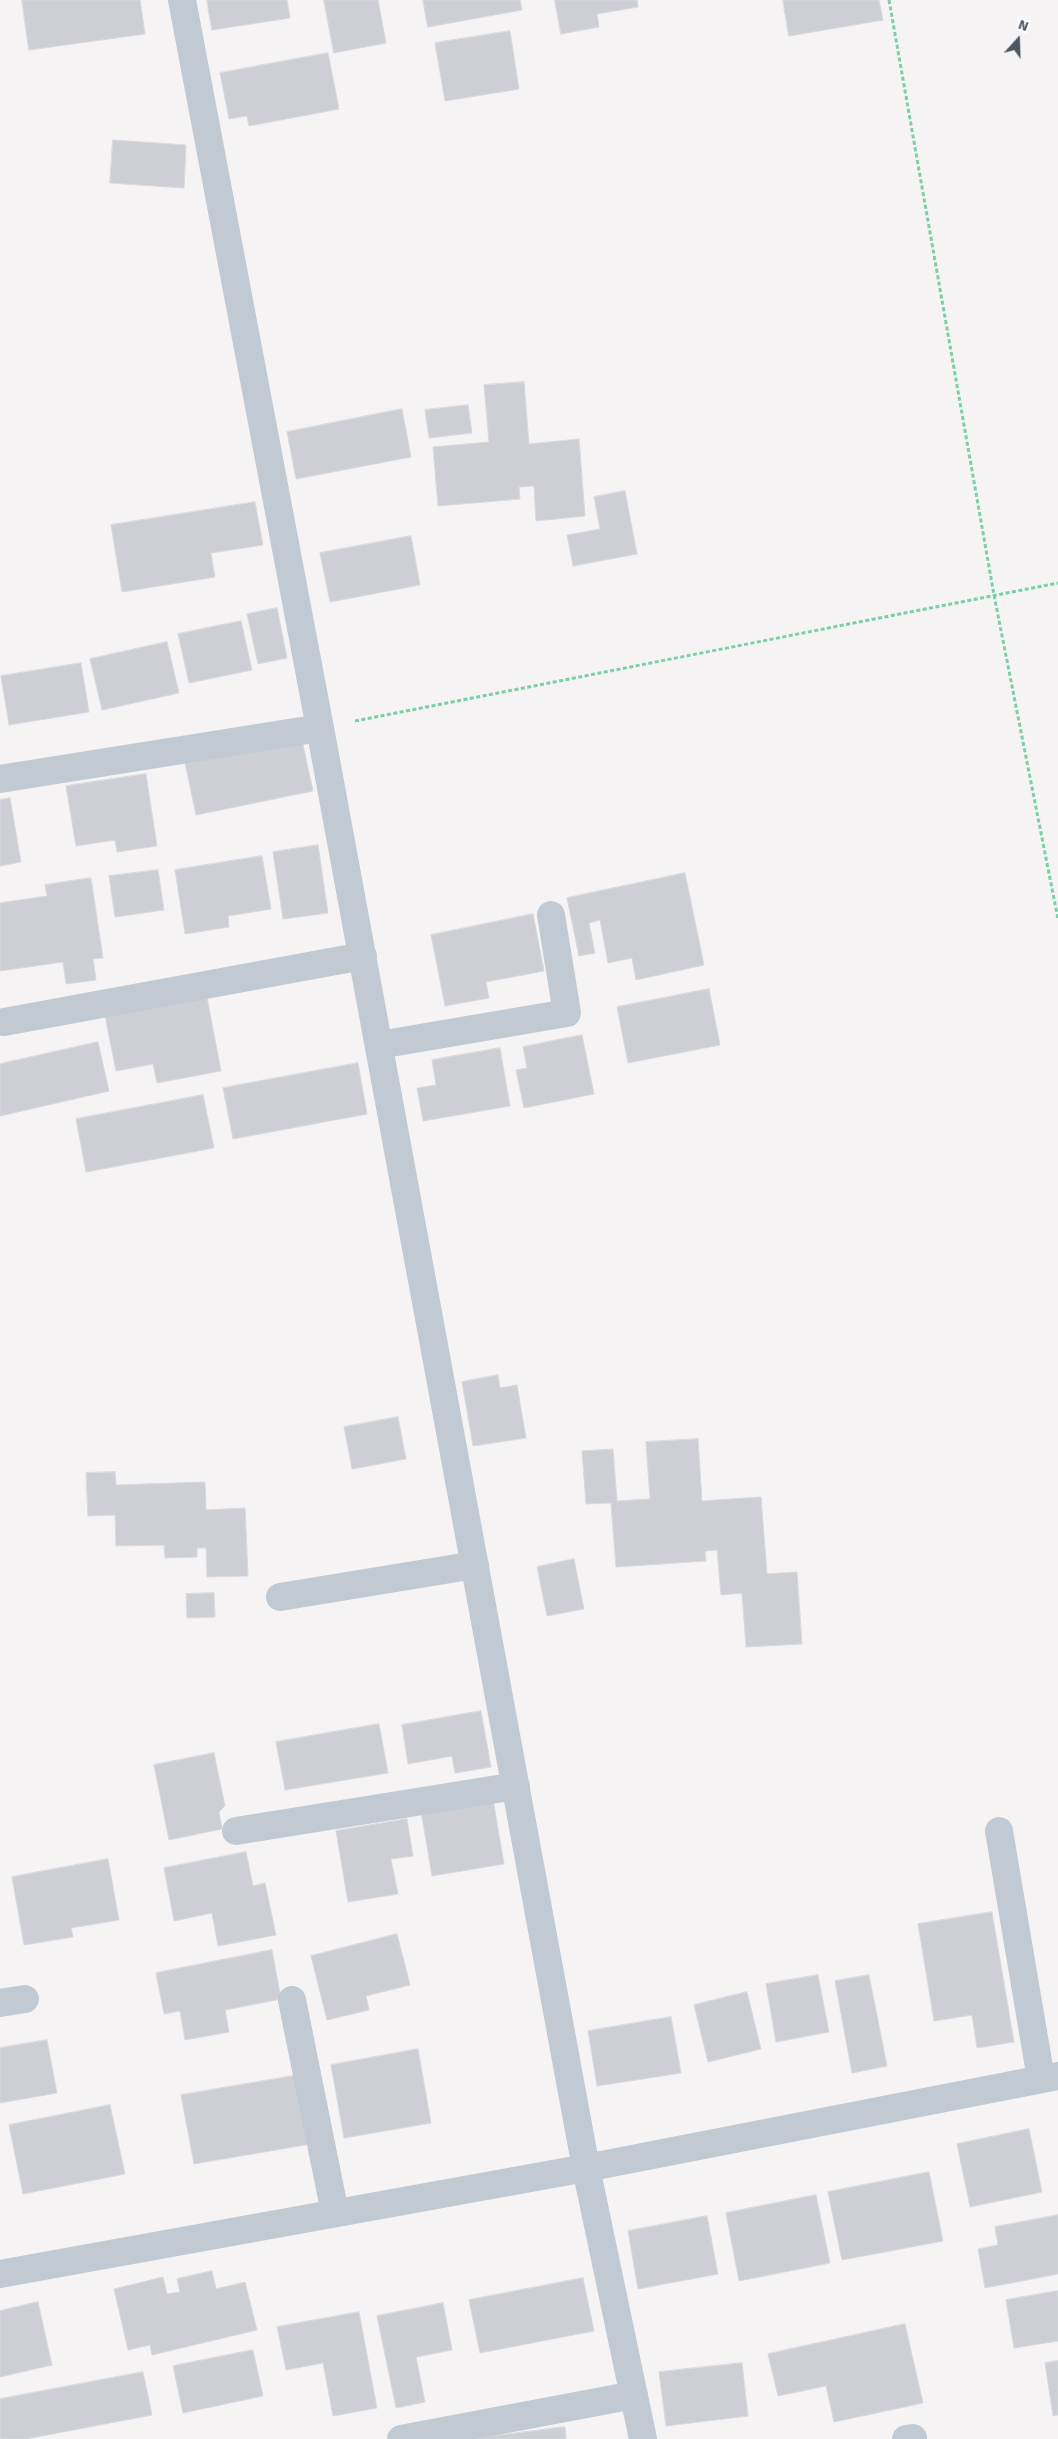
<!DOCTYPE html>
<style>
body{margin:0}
#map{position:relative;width:1058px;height:2439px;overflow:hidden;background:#f5f3f3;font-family:Signika,sans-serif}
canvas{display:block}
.north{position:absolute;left:993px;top:15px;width:50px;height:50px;-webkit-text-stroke:4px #fff;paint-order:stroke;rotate:20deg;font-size:14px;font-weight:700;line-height:20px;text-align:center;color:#4a5661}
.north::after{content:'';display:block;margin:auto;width:18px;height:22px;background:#4a5661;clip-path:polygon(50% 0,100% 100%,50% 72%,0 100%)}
</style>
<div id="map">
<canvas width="1058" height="2439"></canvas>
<div class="north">N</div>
</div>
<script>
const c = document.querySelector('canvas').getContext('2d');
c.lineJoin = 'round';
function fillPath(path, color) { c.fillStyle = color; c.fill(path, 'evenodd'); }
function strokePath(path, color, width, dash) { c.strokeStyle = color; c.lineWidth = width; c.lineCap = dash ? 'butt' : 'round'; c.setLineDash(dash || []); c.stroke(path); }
const building = new Path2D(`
 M22,0H140L145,34L29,50Z
 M207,0H287L290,18L212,30Z
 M324,0H378L386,43L334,53Z
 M423,0H520L522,10L428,27Z
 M555,0H637L638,7L597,14L599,27L561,34Z
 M783,0H879L883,20L789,36Z
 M510,31L519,89L445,101L435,43Z
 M328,53L339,109L249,126L247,116L229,119L220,73Z
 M113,140L186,145L184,188L110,183Z
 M524,382L529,444L579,439L585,516L536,521L534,486L519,487L520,499L438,506L433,447L489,442L484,385Z
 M468,405L472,433L429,438L425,410Z
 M402,409L411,457L296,479L287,432Z
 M625,491L637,554L573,566L567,535L600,529L594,497Z
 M255,502L263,545L211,553L215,577L122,592L111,525Z
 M411,536L420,585L330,602L320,553Z
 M277,608L287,658L258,664L247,614Z
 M241,621L252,670L189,683L178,634Z
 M167,642L179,693L102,710L90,659Z
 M81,663L89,712L9,725L1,676Z
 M302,740L313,791L196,815L185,763Z
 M146,774L157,846L117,852L115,840L76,846L66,786Z
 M10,798L21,862L0,866V800Z
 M318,845L328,913L283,919L273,852Z
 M262,856L271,909L228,916L229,927L185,934L175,870Z
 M158,870L164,910L115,917L109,876Z
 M685,873L704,965L636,980L632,958L608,963L600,920L589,923L595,953L579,956L567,898Z
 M91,878L103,958L93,959L96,980L66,984L63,962L0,971V903L47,896L45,885Z
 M533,914L544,971L486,982L489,998L445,1006L431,935Z
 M709,989L720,1045L628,1063L617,1007Z
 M207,997L221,1071L157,1083L153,1064L116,1071L105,1016Z
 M582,1035L594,1094L524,1108L516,1070L527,1068L523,1047Z
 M98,1042L109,1091L0,1116V1064Z
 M500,1048L510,1106L423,1121L417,1088L436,1085L432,1060Z
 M358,1063L367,1114L233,1139L223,1088Z
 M203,1095L214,1148L86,1172L76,1119Z
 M498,1375L500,1388L517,1385L526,1438L473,1446L462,1382Z
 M398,1417L406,1459L352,1469L344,1427Z
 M698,1439L702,1501L761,1497L767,1574L797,1572L802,1644L746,1647L742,1593L721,1595L717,1550L705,1551L706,1561L616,1567L611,1503L586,1504L582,1451L613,1449L617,1501L650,1499L646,1442Z
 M115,1472L116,1485L205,1482L206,1510L245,1508L248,1576L207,1577L206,1548H197V1557L165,1558L164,1545L116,1546L115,1515L88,1516L86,1473Z
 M574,1559L584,1609L547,1616L537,1567Z
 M214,1593L215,1617L187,1618L186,1594Z
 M481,1711L491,1767L455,1773L452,1756L408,1764L402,1725Z
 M379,1724L388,1773L285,1790L276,1742Z
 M214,1753L225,1806L219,1812L222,1829L169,1840L154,1765Z
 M493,1799L504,1864L432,1876L421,1811Z
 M407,1819L413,1856L391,1859L398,1894L348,1902L336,1831Z
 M246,1852L253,1886L265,1883L276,1935L218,1946L212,1913L174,1921L164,1868Z
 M108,1859L119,1920L71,1928L73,1937L24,1945L12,1877Z
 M992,1912L1014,2042L977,2048L972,2015L934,2021L918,1924Z
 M397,1934L410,1985L366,1996L369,2010L327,2020L311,1956Z
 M272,1950L281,1999L225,2010L229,2032L185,2040L180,2011L164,2014L156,1973Z
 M818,1975L829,2032L776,2042L766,1984Z
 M869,1975L887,2066L852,2073L835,1981Z
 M747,1992L761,2049L708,2062L694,2005Z
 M671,2017L681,2073L597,2086L588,2031Z
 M47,2040L57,2093L0,2103V2048Z
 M418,2049L431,2123L344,2138L331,2065Z
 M299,2075L311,2144L194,2164L181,2095Z
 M110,2105L125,2174L23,2194L9,2125Z
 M1029,2129L1042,2192L970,2207L957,2144Z
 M929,2172L943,2241L842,2260L828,2192Z
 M816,2195L830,2263L739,2281L726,2213Z
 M1058,2215V2274L985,2288L978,2249L998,2245L995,2227Z
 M707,2216L718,2274L638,2289L628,2231Z
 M212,2271L216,2289L245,2282L257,2330L152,2355L150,2345L128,2350L114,2289L163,2277L167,2294L180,2292L177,2279Z
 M583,2278L594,2331L480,2353L469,2300Z
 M1058,2291V2341L1014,2348L1006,2300Z
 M38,2302L52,2365L0,2377V2311Z
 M443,2303L452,2350L416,2357L425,2402L396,2408L377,2316Z
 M359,2312L377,2408L333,2416L323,2363L286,2370L277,2327Z
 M905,2324L923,2403L834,2422L826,2386L778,2396L768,2354Z
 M253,2350L263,2396L183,2413L173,2366Z
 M1058,2361V2415L1053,2416L1045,2363Z
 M742,2363L748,2416L666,2426L659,2372Z
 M143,2372L152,2415L26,2439H0V2399Z
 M565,2427L566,2439H478V2438Z`);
fillPath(building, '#cdcfd5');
strokePath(building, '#d7d9de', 1);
strokePath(new Path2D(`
 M889,0L994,595L1058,919
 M355,721L1058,583`), '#7ad0a6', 3, [4, 2.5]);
strokePath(new Path2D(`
 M182,0L320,728L586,2168L643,2439
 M0,779L320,728
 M4,1022L363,956
 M379,1045L567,1013L551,915
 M280,1597L475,1565
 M236,1831L516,1786
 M999,1831L1041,2079
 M292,2000L335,2213
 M0,2003L25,1999
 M0,2274L586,2168L1058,2076
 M401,2439L634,2395
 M906,2439L913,2438`), '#c1cad2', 28);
</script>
